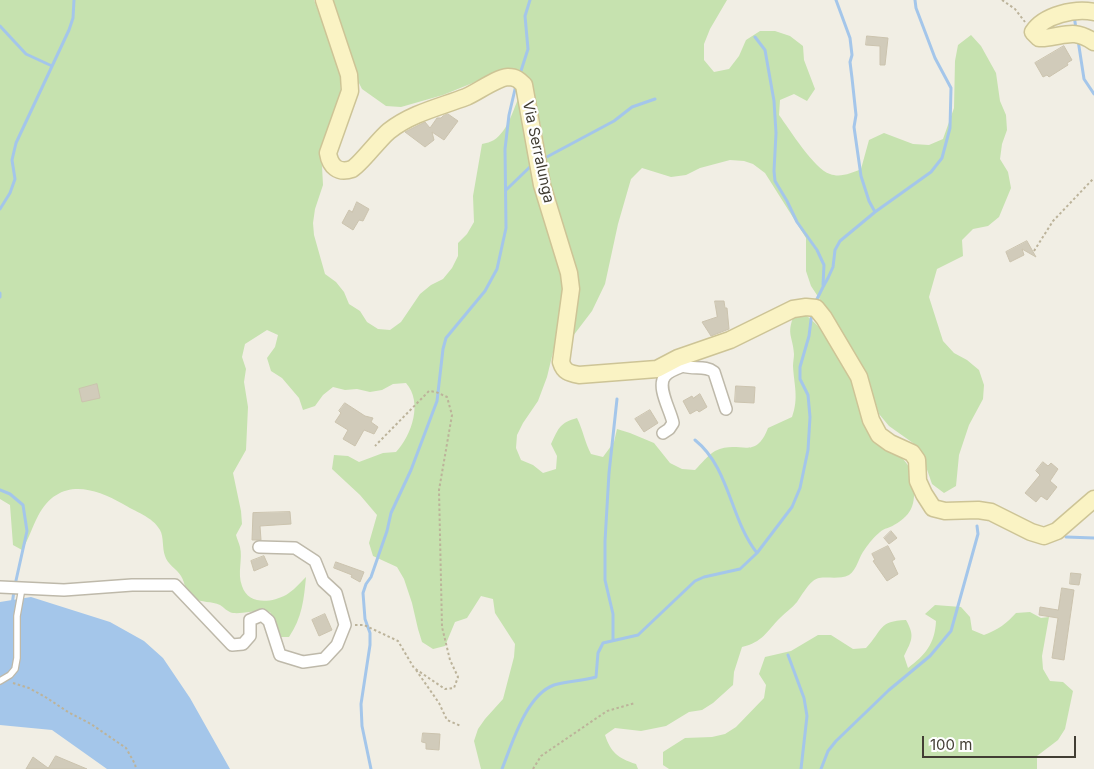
<!DOCTYPE html>
<style>
body{margin:0}
#map{position:relative;width:1094px;height:769px;overflow:hidden;background:#f1eee4;font-family:Inter,sans-serif}
canvas{display:block}
.scale{position:absolute;left:922px;top:736px;width:154px;height:22px;box-sizing:border-box;border:2px solid #423e34;border-top:0;padding-left:6px;font-size:15px;line-height:18px;white-space:nowrap;color:#423e34;-webkit-text-stroke:4px #fff;paint-order:stroke}
</style>
<div id="map">
<canvas width="1094" height="769"></canvas>
<div class="scale">100 m</div>
</div>
<script>
const c = document.querySelector('canvas').getContext('2d');
c.lineJoin = 'round';
function fillPath(path, color) { c.fillStyle = color; c.fill(path, 'evenodd'); }
function strokePath(path, color, width, dash) { c.strokeStyle = color; c.lineWidth = width; c.lineCap = dash ? 'butt' : 'round'; c.setLineDash(dash || []); c.stroke(path); }
function label(font, color, halo, rows, align = 'center') {
  c.font = font + ' Inter,sans-serif'; c.lineWidth = 4.5; c.setLineDash([]); c.textBaseline = 'middle'; c.strokeStyle = halo; c.fillStyle = color; for (const [text, x, y, turn = 0] of rows) {
    c.save(); c.translate(x, y); c.rotate((+turn || 0) * Math.PI / 180); c.textAlign = isNaN(turn) ? turn : align; if (halo) c.strokeText(text, 0, 0); c.fillText(text, 0, 0); c.restore();
  }
}
fillPath(new Path2D(`
 M0,0H314L340,70L341,98L333,122L321,147L323,185L315,209L313,223L314,235L325,274L336,282L344,292L349,304L360,311L367,322L378,329L390,330L401,322L420,294L431,285L443,279L452,268L458,256V243L467,234L474,222L473,196L482,144C486,143 491,142 494,140C508,131 514,108 520,94L566,283L561,319L547,377L538,401L523,423L517,435L516,448L521,460L533,465L543,473L556,469L557,456L551,444C559,427 560,423 577,418C583,430 585,443 591,454L603,457L614,442L617,429L630,433L654,443L670,463L682,469L695,470C701,464 708,455 715,451C740,439 755,462 768,428L792,417C799,398 794,385 793,366C793,362 794,358 794,354C793,336 786,335 794,315L807,316L816,324L835,345L898,455C907,461 911,469 913,480C916,501 914,514 894,525C890,528 884,528 880,532C875,536 869,543 865,549C859,556 857,570 849,575C837,581 821,574 813,581C806,587 802,595 797,602C792,608 786,612 780,618C766,632 763,642 742,647L734,672L733,685L713,703L702,710L689,712L666,726L641,731L615,728L605,735C611,753 618,758 636,764L638,769H481L474,741L478,729L485,719L503,699L514,657L515,644L495,613L493,599L481,596L467,618L455,622L445,646L433,649L422,642L418,629L412,603L404,579L397,567L373,556L369,543L377,515L360,495L332,469L334,455L348,456L359,462L383,453L396,452C412,435 423,402 406,383L393,384L382,390L370,392L357,389L345,390L333,387L323,395L315,406L303,410L299,398L282,378L271,371L267,358L275,347L278,335L267,330L245,344L242,357L246,369L244,382L248,407L246,450L233,473L241,511L242,524L236,535C237,539 239,543 240,547C243,559 237,573 242,586C248,605 271,603 286,595C293,591 300,583 306,577C304,599 302,618 289,637H276V624L270,612C257,609 246,614 233,613C227,612 224,607 220,605C212,601 201,603 194,598C184,593 186,584 181,576C177,569 167,564 165,556C162,548 164,537 160,530C153,517 134,511 123,504C92,486 58,478 38,516C32,527 29,539 22,550L13,545L10,505L0,499Z
 M333,0H727L710,29L704,44V60L714,72L729,69L739,56L746,40L760,31H775L790,36L803,46L804,60L815,89L807,101L794,94L780,100L779,115C790,130 814,169 830,174C840,178 852,173 861,169L869,140L884,133L913,144L929,145L943,139L954,108L955,61L958,45L971,35L981,46L996,73L1000,101L1006,115L1007,130L1002,144L1000,159L1008,172L1011,188L999,217L988,226L973,229L962,240L963,256L937,269L929,297L943,341L954,353L967,360L979,370L984,385L983,399L969,425L959,455L956,486L944,493L932,484L922,455L913,443L889,426L879,414L869,383L854,351L811,286L806,271V238L765,173L753,164L744,161L730,160L700,168L686,175L671,177L642,168L631,179L618,224L605,284L592,311L573,336L578,296L572,255L550,187L542,131L530,82L504,72L480,80L443,95L401,107L386,106L362,89L355,75Z
 M935,605L961,607L970,617L972,630L984,635C998,630 1007,623 1016,613L1030,612L1041,618L1049,617L1042,656L1043,669L1050,681L1063,682L1073,691L1065,729L1058,740L1037,756V769H669L663,765V752L685,738L712,737L725,734L736,727L764,698L766,685L759,674L765,657L791,651L818,635H831L853,649L866,648C883,630 878,621 906,620C915,636 912,640 904,656L908,668C925,655 935,644 936,621L925,614Z`), '#c6e2af');
fillPath(new Path2D(`
 M31,597L110,622L144,641L163,658L190,698L230,769H107L52,730L0,725V602Z`), '#a4c6ea');
strokePath(new Path2D(`
 M836,0L850,38L852,55L850,62L852,78L856,115L854,127L861,176L869,201L875,212
 M1074,15L1076,29
 M0,26L26,54L52,66
 M755,37L765,50L774,101L776,133L774,171L775,181L787,201L797,222L817,250L824,265L823,285
 M1078,40L1084,79L1094,94
 M520,74L528,49L525,16L530,0
 M543,159L614,121L632,107L655,99
 M506,190L533,164
 M0,209L10,193L15,179L12,160L16,143L69,30L73,18L74,0
 M0,293V297
 M815,303L823,287L828,278L833,267L835,250L840,241L875,212L931,172L942,158L950,128L951,88L935,58L916,8L915,0
 M695,440C730,468 730,519 757,553
 M0,490L10,494L23,505L27,531L15,585
 M1066,537L1094,538
 M12,605L14,591
 M613,640V614L605,580V541L609,473L617,399
 M788,655L804,698L807,716L801,769
 M371,769L362,726L361,704L370,645V633L365,619L363,593L366,584L371,577L387,531L391,513L411,470L437,401L443,349L446,338L485,291L497,269L506,228L505,149L509,115L516,85
 M502,769C512,744 526,695 554,685C567,681 582,681 596,677L598,653L603,643L638,635L695,581L704,577L740,569L757,553L792,507L800,488L808,450L810,417L808,395L800,379V367L809,336L812,312
 M821,769L828,751L836,741L889,690L930,656L951,631L978,534L977,526`), '#a4c6ea', 3);
const building = new Path2D(`
 M867,36L888,38L885,65H880V46L866,45Z
 M1064,46L1072,60L1067,63L1068,65L1049,77L1047,75L1043,77L1035,63Z
 M448,114L458,121L444,140L432,132L434,140L425,147L405,132L425,122L430,128L437,118H441L443,116Z
 M357,202L369,209L363,221L359,220L353,230L342,223L349,210L352,212Z
 M1027,241L1036,257L1022,249L1024,255L1010,262L1006,252Z
 M715,301H724L725,308H727L729,329L711,336L702,322L717,317Z
 M97,384L100,398L82,402L79,389Z
 M736,386L755,387L754,403L735,402Z
 M700,394L707,407L699,412L697,410L690,414L683,401L692,396L693,398Z
 M345,403L365,416L373,418L371,422L378,427L374,434L364,430L355,446L343,439L348,430L335,422L341,413L339,411Z
 M650,410L658,423L644,432L635,419Z
 M1043,462L1048,466L1051,463L1058,469L1050,481L1057,487L1047,500L1041,496L1036,502L1025,493L1040,475L1036,471Z
 M290,512L291,524L260,526L261,540H252L253,513Z
 M891,531L897,538L889,544L884,538Z
 M888,546L895,559L892,561L898,574L887,581L873,561L875,560L872,554Z
 M264,556L268,565L254,571L251,561Z
 M336,562L364,572L360,582L351,577L352,575L334,568Z
 M1071,573L1081,574L1079,585L1070,584Z
 M1062,588L1074,590L1064,660L1052,658L1058,618L1039,615L1040,607L1058,610Z
 M325,614L332,630L319,636L312,620Z
 M423,733L440,734L439,750L426,749V743L422,742Z
 M56,756L87,769H26L33,757L48,768Z`);
fillPath(building, '#d1cbba');
strokePath(building, '#cbc3ae', 1);
const lane = new Path2D(`
 M0,681L10,675L15,669L17,658V616L22,588`);
const street = new Path2D(`
 M684,358L683,366C694,370 705,365 714,372L726,409
 M663,433L669,429L673,423C671,411 656,387 665,376C669,371 678,368 683,366
 M0,587L64,590L132,585H175L232,645L243,644L250,636V620L262,615L269,621L280,655L303,662L324,659L337,645L345,625L336,593L323,581L315,561L295,548L259,547`);
const secondary = new Path2D(`
 M324,0L349,75L350,91L328,153C330,166 338,174 352,169C360,165 379,139 389,131C412,113 440,107 466,97C478,92 496,78 508,77C516,77 519,80 524,85L542,185L569,273L571,289L561,362C564,372 569,373 579,375L657,369L678,358L730,340L793,309L806,307L816,308L824,318L859,377L871,420L879,435L890,443L912,453L917,460L918,481L924,494L933,508L945,511L978,510L991,512L1031,532L1044,536L1057,531L1094,499
 M1094,12C1075,8 1044,15 1033,32L1039,38H1044C1066,36 1073,28 1094,42`);
strokePath(lane, '#beb9aa', 8);
strokePath(street, '#beb9aa', 14);
strokePath(secondary, '#cdc496', 19);
strokePath(new Path2D(`
 M1002,0L1015,9L1025,22
 M1034,251L1053,221L1094,178
 M355,625H364L398,641L414,668L445,689L454,688L458,677L450,660L442,627L439,490L452,415L447,397L436,392L429,391L375,446
 M416,670L439,703L447,720L461,726
 M13,683L29,688L47,698L68,712L91,724L126,748L135,764L136,769
 M533,769L541,756L607,711L635,703`), '#bcb39a', 2, [2.5, 2.5]);
strokePath(lane, '#fff', 5.5);
strokePath(street, '#fff', 11);
strokePath(secondary, '#faf3c4', 16);
label('15px', '#423e34', '#fff', [
 ["Via Serralunga",538,152,78]
]);
</script>
